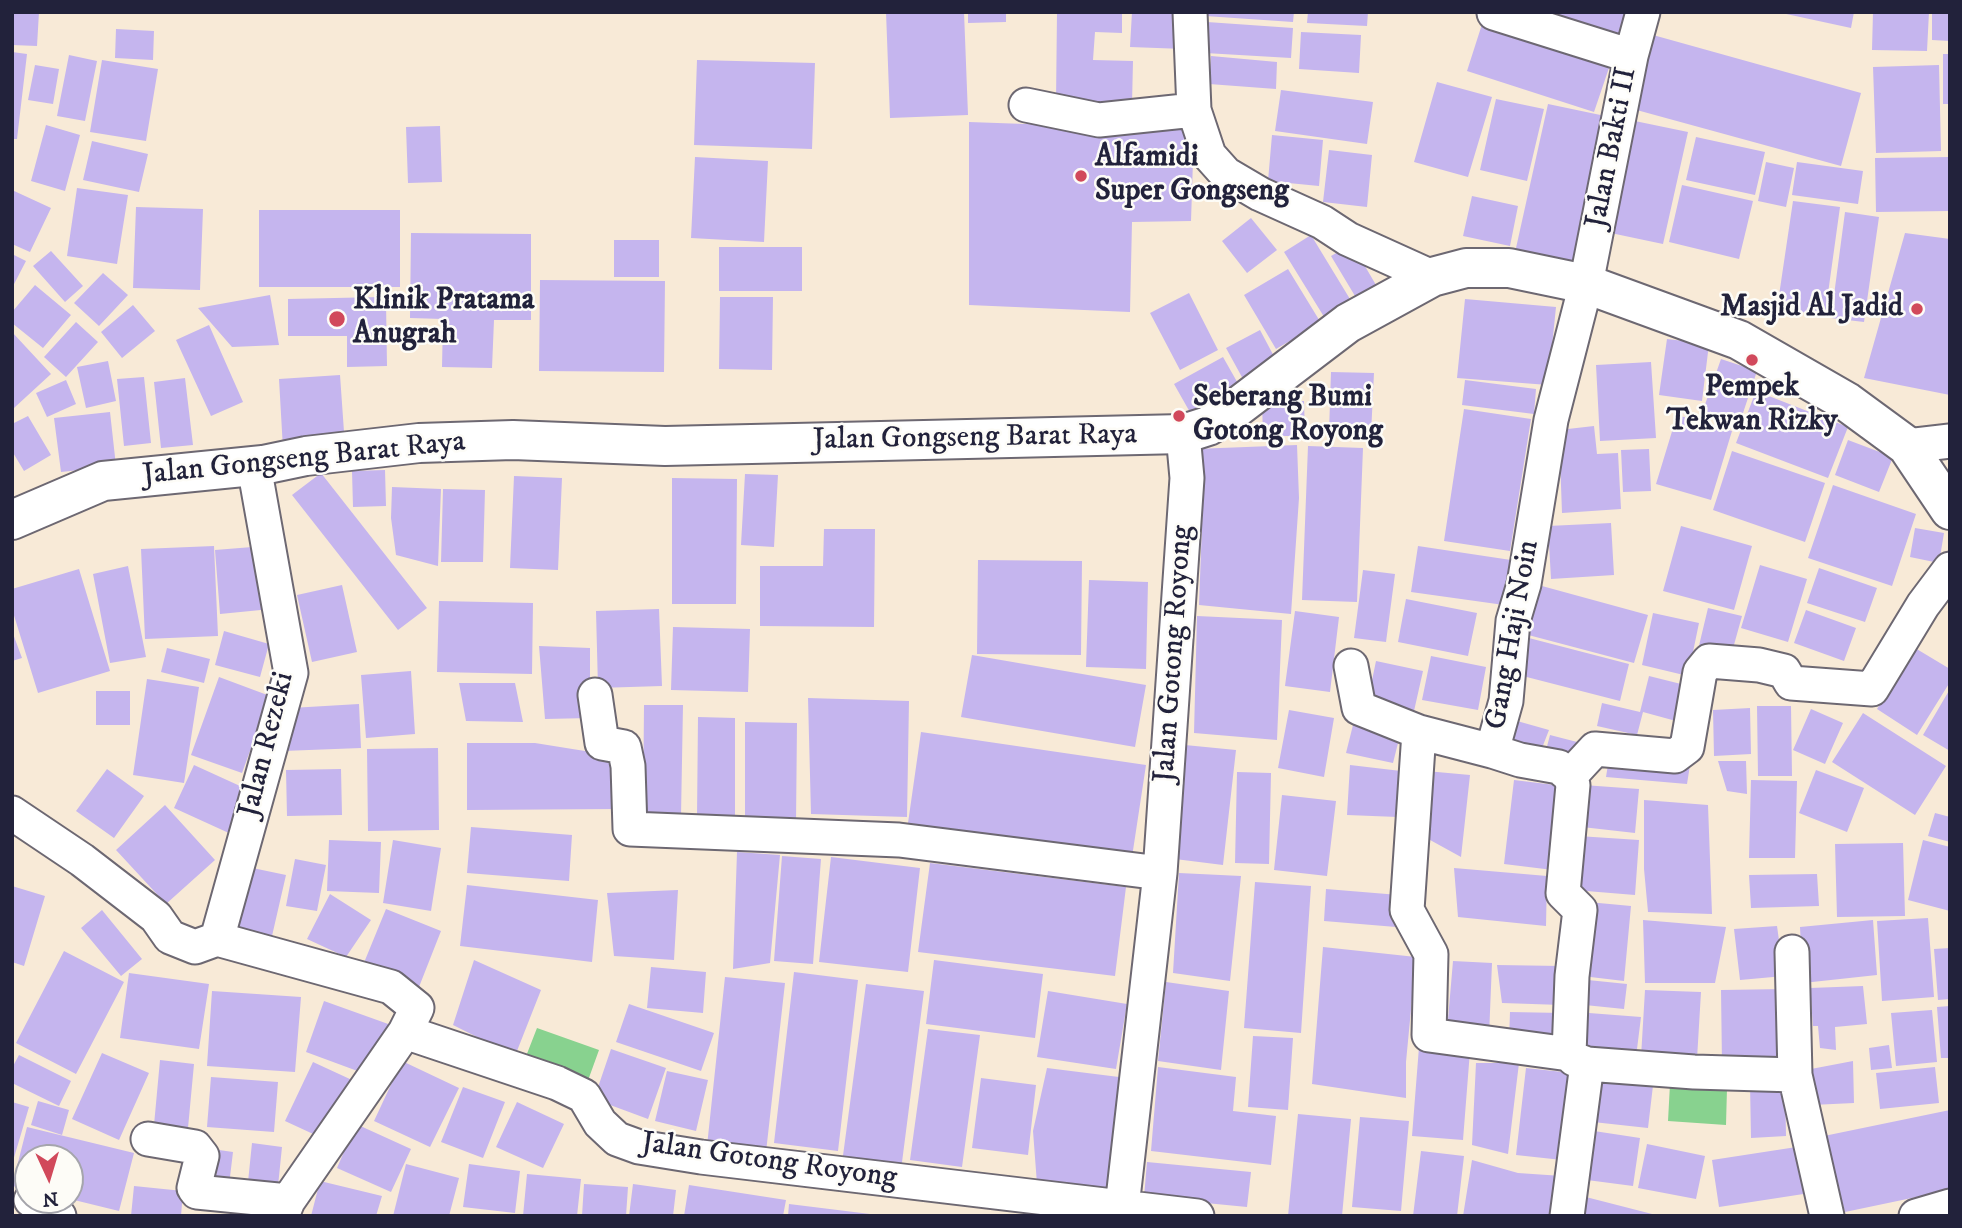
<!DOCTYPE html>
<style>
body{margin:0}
#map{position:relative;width:1962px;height:1228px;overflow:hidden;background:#f8ead7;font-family:"IM FELL DW Pica",serif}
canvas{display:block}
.frame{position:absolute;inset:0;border:14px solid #22223b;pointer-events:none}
.north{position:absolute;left:14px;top:1144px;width:70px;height:70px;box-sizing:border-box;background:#fdfcf7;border:2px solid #a5a5ac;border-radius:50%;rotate:176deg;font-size:19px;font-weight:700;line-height:28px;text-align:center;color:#22223b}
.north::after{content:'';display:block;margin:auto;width:24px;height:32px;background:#d1495b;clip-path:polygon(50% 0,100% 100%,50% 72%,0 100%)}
</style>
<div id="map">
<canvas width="1962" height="1228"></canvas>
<div class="frame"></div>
<div class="north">N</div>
</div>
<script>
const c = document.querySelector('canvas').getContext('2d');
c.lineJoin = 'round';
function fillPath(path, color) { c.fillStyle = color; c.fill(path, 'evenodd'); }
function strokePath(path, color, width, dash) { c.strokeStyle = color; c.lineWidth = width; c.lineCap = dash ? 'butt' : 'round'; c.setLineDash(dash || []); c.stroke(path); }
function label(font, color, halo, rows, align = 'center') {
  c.font = font + ' "IM FELL DW Pica",serif'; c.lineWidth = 5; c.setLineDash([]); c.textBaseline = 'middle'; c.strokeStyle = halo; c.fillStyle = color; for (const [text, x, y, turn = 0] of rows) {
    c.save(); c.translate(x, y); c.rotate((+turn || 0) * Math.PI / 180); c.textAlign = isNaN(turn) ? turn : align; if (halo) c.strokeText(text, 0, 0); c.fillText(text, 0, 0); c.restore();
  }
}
fillPath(new Path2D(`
 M537,1028L599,1050L586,1086L523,1064Z
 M1670,1084L1727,1088L1726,1125L1668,1121Z`), '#88d28f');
fillPath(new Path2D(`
 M12,12H39L37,46L12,45Z
 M886,12H964L968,115L890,118Z
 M968,12H1006V22L968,23Z
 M1057,12H1122V33L1095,32L1093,60L1133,61L1132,104L1056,102Z
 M1132,12H1186L1184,49L1130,47Z
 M1205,12H1294L1293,22L1205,16Z
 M1308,12H1368L1367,26L1307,23Z
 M1533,12H1634L1622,44Z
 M1777,12H1854L1851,28Z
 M1873,12H1929L1927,51L1872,50Z
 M1932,12H1950V41L1932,40Z
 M1484,18L1612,59L1594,112L1467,71Z
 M1207,22L1293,28L1291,58L1205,53Z
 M116,29L154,31L153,60L115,58Z
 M1301,32L1361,35L1359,73L1299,69Z
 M1653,35L1861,93L1841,166L1633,109Z
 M12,52L27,54L17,139H12Z
 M1943,54H1950V104H1943Z
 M69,55L97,61L85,121L57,116Z
 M1211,56L1277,62L1276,89L1209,84Z
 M102,60L158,69L146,141L90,132Z
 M697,60L815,63L812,149L694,145Z
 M35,65L59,69L53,104L28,100Z
 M1939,65L1941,151L1876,153L1873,67Z
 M1437,82L1492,97L1468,177L1414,162Z
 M1281,90L1373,102L1367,144L1275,131Z
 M1496,99L1544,109L1527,181L1480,170Z
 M1548,104L1610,117L1575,271L1514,257Z
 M1630,120L1688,132L1663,244L1606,232Z
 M969,122L1194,130L1191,221L1132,222L1130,312L969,305Z
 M46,125L80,135L65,191L31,181Z
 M440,126L442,182L408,183L406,127Z
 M1272,135L1323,140L1319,186L1268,181Z
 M1696,137L1765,152L1755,195L1686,180Z
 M92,141L148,154L139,192L83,180Z
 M1329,150L1372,155L1367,207L1323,202Z
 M695,157L768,161L764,242L691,238Z
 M1950,157V211L1876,212L1875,158Z
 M1766,162L1794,168L1786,207L1758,201Z
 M1797,162L1863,171L1858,204L1792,195Z
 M1682,185L1753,201L1739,259L1669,242Z
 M77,188L128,195L117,264L67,256Z
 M12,190L51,208L30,252L12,244Z
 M1472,196L1518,206L1510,246L1463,236Z
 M1793,201L1840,207L1825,315L1777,309Z
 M136,207L203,209L200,290L133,288Z
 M259,210H400V287H259Z
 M1845,212L1879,217L1864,322L1831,318Z
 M1251,218L1277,250L1247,273L1222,241Z
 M411,233L531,234V320H494L492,368L442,367L443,319L410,318Z
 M1905,233L1950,239V395L1864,378Z
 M1311,235L1353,304L1326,320L1284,252Z
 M614,240H659V277H614Z
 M1352,244L1376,285L1355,296L1331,256Z
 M719,247H802V291H719Z
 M51,251L83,286L65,302L33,266Z
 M12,254L26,261L12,288Z
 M1288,269L1321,323L1276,349L1244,295Z
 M103,273L128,295L99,326L74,303Z
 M540,280L665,281L664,372L539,371Z
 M35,285L71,315L43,348L12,323V312Z
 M1189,293L1218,350L1180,370L1150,313Z
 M270,295L279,345L232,347L198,308Z
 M381,297V301H386L387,366L347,367V336H288V299Z
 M720,297H773L772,370L719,369Z
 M1465,299L1556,307L1548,385L1457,378Z
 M133,305L155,331L122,358L101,332Z
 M76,322L98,342L66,377L44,357Z
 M209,325L243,402L211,416L176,340Z
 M1260,330L1277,362L1243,379L1226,348Z
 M12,332L51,374L14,408L12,405Z
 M1667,339L1709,344L1702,401L1659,395Z
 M1223,357L1240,387L1191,414L1174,384Z
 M1721,359L1757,371L1739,425L1702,413Z
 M108,361L116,401L86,408L77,367Z
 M1651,362L1656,438L1600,441L1596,365Z
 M1331,372L1374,373L1371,434L1329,432Z
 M340,375L345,446L283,449L279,379Z
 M144,377L151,443L124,446L117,379Z
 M185,378L193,445L161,448L154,382Z
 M66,380L76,404L47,417L36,393Z
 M1465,380L1536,389L1534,414L1462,405Z
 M1756,391L1848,427L1828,478L1736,443Z
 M1304,401L1305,436H1263L1262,402Z
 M1464,409L1531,419L1510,551L1444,541Z
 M110,412L116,466L61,472L54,418Z
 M1677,415L1732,431L1711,500L1656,484Z
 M28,416L51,455L24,471L12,451V424Z
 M1594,426L1597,454L1618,453L1621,509L1562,513L1559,430Z
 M1848,440L1893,457L1879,492L1835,475Z
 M1297,445L1299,498L1291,614L1199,605L1203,498L1195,449Z
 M1308,446L1363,448L1357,602L1302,600Z
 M1649,449L1651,491L1623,492L1621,450Z
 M1732,451L1825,483L1805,542L1713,510Z
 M385,470L386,506L353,507L352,471Z
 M321,473L427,608L398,630L292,495Z
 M745,474L778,475L774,547L741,545Z
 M514,476L562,478L558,570L510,568Z
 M672,478L737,479L736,604H672Z
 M1833,485L1916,514L1892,586L1808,558Z
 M392,487L441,489L438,566L396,555L391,518Z
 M443,489L485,490L483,562H441Z
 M1611,523L1614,575L1551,579L1548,526Z
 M1681,526L1752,546L1734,610L1663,591Z
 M1915,528L1944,533L1939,563L1910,557Z
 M824,529H875L874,627L760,626V566H823Z
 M214,546L218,636L145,639L141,549Z
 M265,546L271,609L220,614L215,550Z
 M1418,546L1511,560L1504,605L1411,592Z
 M978,560L1082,561L1081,655L977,654Z
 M1760,565L1807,579L1788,642L1741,628Z
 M128,566L146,657L110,663L93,574Z
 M1819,568L1877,588L1865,622L1807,603Z
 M79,569L110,671L38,693L12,609V589Z
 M1363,570L1395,574L1386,642L1354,638Z
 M1089,580L1148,582L1146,669L1086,667Z
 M1531,583L1648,615L1634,663L1517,632Z
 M342,585L357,652L312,662L297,595Z
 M1406,599L1477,613L1468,656L1398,642Z
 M439,601L533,603L532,674L437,672Z
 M1708,608L1742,616L1732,652L1697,654Z
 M659,609L662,686L598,688L596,611Z
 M1806,610L1856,628L1844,661L1794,643Z
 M1295,611L1339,617L1330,692L1285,686Z
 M1653,613L1699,623L1688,676L1642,665Z
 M1197,616L1282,620L1277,740L1194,733Z
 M673,627L750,629L748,692L671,690Z
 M12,631L22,658L12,661Z
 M224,631L269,644L260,677L215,665Z
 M1525,637L1629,664L1620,701L1515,674Z
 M539,646L590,648V718L545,719Z
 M167,648L210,659L204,683L161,672Z
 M1915,648L1950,669V682L1917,735L1877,709Z
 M972,655L1146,685L1135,747L961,717Z
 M1431,656L1486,667L1478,710L1422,700Z
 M1376,661L1423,671L1414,711L1368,700Z
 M411,671L415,734L366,738L361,675Z
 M1649,676L1685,685L1676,721L1643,712L1637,735L1597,726L1602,703L1640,712Z
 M219,677L270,696L242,773L191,755Z
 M147,679L199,687L184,783L133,775Z
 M459,683H515L523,722L466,721Z
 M1950,689V751L1923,735Z
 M96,691H130V725H96Z
 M808,698L909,701L907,817L811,814Z
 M359,704L361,748L283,751L291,708Z
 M644,705H683L681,816L643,817Z
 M1757,706H1791L1792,776H1758Z
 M1750,708L1751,754L1714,756L1713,710Z
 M1811,709L1843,723L1825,764L1793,750Z
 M1289,710L1334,718L1324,777L1278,768Z
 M1863,713L1946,766L1915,815L1832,762Z
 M698,717L735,718V818L697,817Z
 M1510,719L1549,730L1542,748L1502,740Z
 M745,722L797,723L796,823L745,822Z
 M1353,725L1400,735L1393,763L1346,753Z
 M921,732L1146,765L1132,857L908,823Z
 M1550,735L1581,743L1575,766L1544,758Z
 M467,743H535L616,756L618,809L467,810Z
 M1185,745L1236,750L1223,865L1175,859L1179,775Z
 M438,748L439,830L368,831L367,749Z
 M1609,758L1690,765L1687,784L1606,777Z
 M1718,761H1746L1747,794L1727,791Z
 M194,765L251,791L231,834L174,808Z
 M1350,765L1401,771L1398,817L1347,815Z
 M107,769L144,796L114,838L76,811Z
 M341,769L342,815L287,816L286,770Z
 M1816,770L1864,788L1847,832L1799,813Z
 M1426,771L1470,775L1461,857L1421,835Z
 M1237,772L1271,773L1269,864L1235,863Z
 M1514,780L1563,786L1553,870L1504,864Z
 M1751,780L1797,781L1795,858H1749Z
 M1583,785L1639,789L1635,833L1582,827Z
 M1282,795L1336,801L1327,876L1274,870Z
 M1644,800L1708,805L1712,914L1648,912L1644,869Z
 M165,805L215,860L166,904L116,850Z
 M1935,813L1950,817V842L1928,836Z
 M471,827L572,835L569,881L467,873Z
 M1578,836L1639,840L1635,895L1574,890Z
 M329,840L381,842L379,893L327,891Z
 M393,840L441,848L431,911L383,903Z
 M1923,840L1950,847V911L1908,900Z
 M1903,843L1905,916L1837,917L1835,844Z
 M737,852L780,855L770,963L733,969Z
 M782,856L821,859L813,964L774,961Z
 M831,857L920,868L908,972L819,962Z
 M295,859L326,865L317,911L286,906Z
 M930,863L1126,887L1115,976L918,952Z
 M243,866L286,875L272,936L230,927Z
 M1454,868L1547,876L1546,926L1458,917Z
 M1179,873L1241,876L1230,981L1173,973Z
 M1817,874L1819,906L1751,908L1749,875Z
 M1255,882L1311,886L1301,1033L1244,1028Z
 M467,885L598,900L592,962L460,946Z
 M12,886L45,896L24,966L12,962Z
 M1326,889L1399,895L1396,927L1324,921Z
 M678,890L674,960L614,956L607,893Z
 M330,894L371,920L346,957L307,939Z
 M1588,902L1631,906L1624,981L1582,976Z
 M386,909L441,931L417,992L361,970Z
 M102,910L142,959L121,976L81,928Z
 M1928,918L1934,997L1882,1001L1877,921Z
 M1643,920L1726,927L1715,983H1645Z
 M1873,920L1877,975L1803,983L1800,927Z
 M1777,926L1784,976L1740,980L1734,929Z
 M1323,947L1416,957L1406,1062V1098L1312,1084Z
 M1950,948V999L1938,1000L1934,949Z
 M64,951L124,982L76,1074L16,1043Z
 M474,960L541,990L515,1056L453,1025Z
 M934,960L1043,974L1035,1038L926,1024Z
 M1453,961L1492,963L1489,1036L1447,1031Z
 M1497,965L1561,966L1562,1005L1502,1003Z
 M651,967L706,972L703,1013L647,1008Z
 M794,972L858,980L838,1151L774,1143Z
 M129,973L209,984L199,1049L120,1038Z
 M725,977L785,983L766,1152L707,1146Z
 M1578,979L1627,984L1624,1009L1575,1004Z
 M1166,982L1229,991L1221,1070L1158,1061Z
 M866,984L924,991L901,1170L842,1163Z
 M1863,986L1867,1024L1835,1027L1836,1050L1820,1048L1818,1026H1813L1810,988Z
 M1785,989L1786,1063L1722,1065L1721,990Z
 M1645,990L1701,992L1697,1059L1641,1057Z
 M212,991L301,997L295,1072L207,1066Z
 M1048,991L1127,1004L1116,1069L1037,1057Z
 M324,1001L391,1025L371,1076L306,1052Z
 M629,1004L714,1033L701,1071L616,1042Z
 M1950,1006V1058H1941L1937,1007Z
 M1932,1010L1937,1062L1896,1066L1891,1013Z
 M1510,1012L1562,1013L1561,1042L1509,1041Z
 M1576,1012L1641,1017L1636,1057L1575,1049Z
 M928,1029L980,1035L962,1167L910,1160Z
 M1253,1036L1293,1038L1288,1110L1248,1107Z
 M1889,1045L1892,1068L1871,1070L1869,1048Z
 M1419,1047L1470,1051L1463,1140L1412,1136Z
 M611,1049L666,1068L648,1119L594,1099Z
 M102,1053L149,1073L119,1140L72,1119Z
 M19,1055L71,1081L59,1106L12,1083V1068Z
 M160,1060L194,1064L188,1128L154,1125Z
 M402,1061L459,1088L430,1147L374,1121Z
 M1853,1061L1854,1103L1812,1105L1811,1069Z
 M313,1062L352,1080L324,1139L285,1121Z
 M1476,1063H1519L1508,1154L1472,1145Z
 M1158,1067L1236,1077L1233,1111L1276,1116L1271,1165L1151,1151Z
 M1935,1067L1939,1103L1880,1109L1876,1073Z
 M1047,1068L1127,1078L1110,1192L1037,1184L1033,1131Z
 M1526,1068L1572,1073L1562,1160L1516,1155Z
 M667,1071L708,1080L696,1131L655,1121Z
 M1598,1071L1654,1077L1648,1128L1593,1122Z
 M211,1077L278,1082L274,1132L207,1127Z
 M981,1078L1036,1085L1028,1155L972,1148Z
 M1785,1082L1786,1136L1751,1138L1750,1083Z
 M463,1087L505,1102L483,1158L441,1142Z
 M38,1101L69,1110L62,1135L31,1125Z
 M12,1102L29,1107L13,1161H12Z
 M517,1102L564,1124L543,1168L496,1147Z
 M1950,1110V1190L1845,1212L1824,1136Z
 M1298,1114L1351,1119L1342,1216H1288Z
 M1360,1117L1409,1121L1401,1211L1352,1207Z
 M356,1124L411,1149L391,1192L337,1168Z
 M27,1127L134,1153L119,1211L70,1199V1158H28V1189L12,1186Z
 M1594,1131L1640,1138L1633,1186L1587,1180Z
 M252,1143L282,1147L278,1186L248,1182Z
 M1647,1144L1705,1156L1696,1199L1638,1188Z
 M1803,1146L1810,1193L1719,1207L1712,1160Z
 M219,1150L233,1152L230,1177L216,1176Z
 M1421,1151L1464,1156L1457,1216H1413Z
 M1472,1160L1518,1173L1562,1176L1557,1216H1463Z
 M1147,1162L1251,1172L1247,1207L1144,1197Z
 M406,1164L459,1178L449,1216H393Z
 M469,1164L520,1171L515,1213L463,1207Z
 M527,1174L581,1179L577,1216H523Z
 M320,1181L382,1196L376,1216H311Z
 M584,1184L628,1187L626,1216H582Z
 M633,1184L676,1190L673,1216H629Z
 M689,1185L786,1200L783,1216H684Z
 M134,1186L183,1191L181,1216H131Z
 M1582,1196L1656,1215V1216H1576Z
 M789,1204L870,1214V1216H788Z`), '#c5b5ee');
const minor = new Path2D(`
 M1190,12L1194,110L1209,155L1226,174L1260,194L1322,222L1348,239L1432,277
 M1643,12L1631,56L1586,284L1551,420L1524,584L1513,621L1506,701L1492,751L1520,760L1559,767L1570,776L1573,785L1563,893L1580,910L1572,976L1569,1054L1574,1059L1587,1064L1694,1072L1795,1075L1827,1216
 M1494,13L1631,56
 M1026,105L1099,120L1194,110
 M1907,446L1950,441
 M1351,666L1359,708L1419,732L1492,751
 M595,695L602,743L624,747L628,766L630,829L899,840L1160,873
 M1419,732L1407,910L1431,954L1429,1035L1569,1054
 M1570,776L1595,749L1675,756L1687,747L1700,672L1709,661L1759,665L1784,671L1791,683L1872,689L1923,605L1950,569
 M12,813L82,860L156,917L170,937L195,947L217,939L291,673L254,466
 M217,939L391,987L417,1008L405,1032L288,1201L282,1216
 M1792,952L1795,1075
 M405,1032L557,1083L584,1096L600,1123L617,1139L639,1147L701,1157L1197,1216
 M148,1139L195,1147L202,1156L194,1188L197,1192L288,1201
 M31,1200L59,1216
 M1121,1216L1160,873L1187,478L1183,434
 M1567,1216L1587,1064
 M1916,1216L1950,1206`);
const tertiary = new Path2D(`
 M12,520L103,481L263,465L306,456L419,443L513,440L665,446L1183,434L1208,426L1227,415L1348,323L1432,277L1466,268H1509L1586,284L1739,340L1847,402L1907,446L1950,510`);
strokePath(minor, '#6d6872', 37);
strokePath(tertiary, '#6d6872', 42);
strokePath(minor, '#fff', 33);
strokePath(tertiary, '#fff', 38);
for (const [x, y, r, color] of [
 [1081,176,7,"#d1495b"],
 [1917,309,7,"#d1495b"],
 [337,319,9,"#d1495b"],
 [1752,360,7,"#d1495b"],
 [1179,416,7,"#d1495b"]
]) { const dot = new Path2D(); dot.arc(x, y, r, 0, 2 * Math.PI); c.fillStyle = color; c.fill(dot); strokePath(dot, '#fdfcf7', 2.5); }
label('30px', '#22223b', '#fdfcf7', [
 ["Jalan Bakti II",1613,148,-79],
 ["Jalan Gongseng Barat Raya",975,439,-1],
 ["Jalan Gongseng Barat Raya",304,460,-6],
 ["Gang Haji Noin",1514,635,-80],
 ["Jalan Gotong Royong",1175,654,-86],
 ["Jalan Rezeki",268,745,-76],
 ["Jalan Gotong Royong",769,1162,8]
]);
label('bold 30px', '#22223b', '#fdfcf7', [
 ["Alfamidi",1095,159],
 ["Super Gongseng",1095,193],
 ["Klinik Pratama",353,302],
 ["Anugrah",353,336],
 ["Masjid Al Jadid",1903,309,"right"],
 ["Pempek",1752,389,"center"],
 ["Tekwan Rizky",1752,423,"center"],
 ["Seberang Bumi",1193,399],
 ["Gotong Royong",1193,433]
], 'left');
</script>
